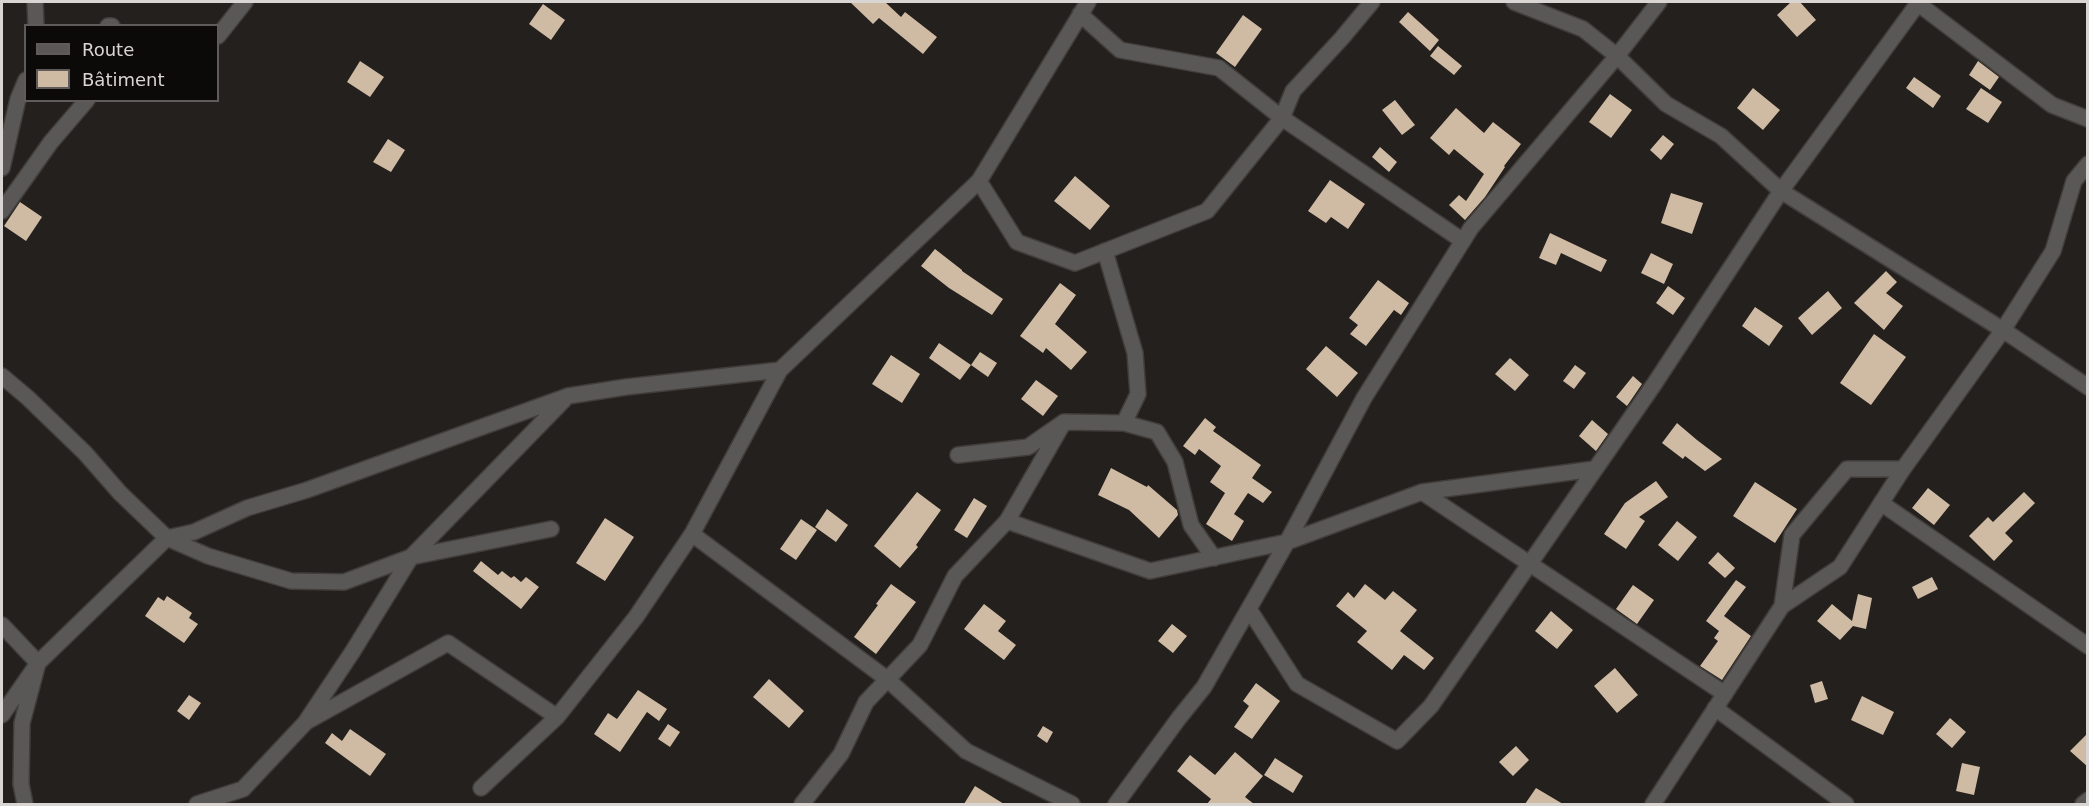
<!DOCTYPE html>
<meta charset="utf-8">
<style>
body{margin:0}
#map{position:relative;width:2089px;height:806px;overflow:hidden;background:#24201d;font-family:"DejaVu Sans",sans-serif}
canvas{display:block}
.frame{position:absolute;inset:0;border:3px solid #d8d5d3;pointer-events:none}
.legend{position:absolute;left:24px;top:24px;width:195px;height:78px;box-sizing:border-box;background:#0c0a09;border:2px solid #5e5b5a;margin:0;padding:8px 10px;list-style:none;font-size:18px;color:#d8d5d3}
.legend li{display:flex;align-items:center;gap:12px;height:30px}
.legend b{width:30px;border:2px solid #5e5b5a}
</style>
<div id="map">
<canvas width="2089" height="806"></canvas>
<div class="frame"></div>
<ul class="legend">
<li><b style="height:8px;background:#595856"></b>Route</li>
<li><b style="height:16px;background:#cfbaa3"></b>Bâtiment</li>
</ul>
</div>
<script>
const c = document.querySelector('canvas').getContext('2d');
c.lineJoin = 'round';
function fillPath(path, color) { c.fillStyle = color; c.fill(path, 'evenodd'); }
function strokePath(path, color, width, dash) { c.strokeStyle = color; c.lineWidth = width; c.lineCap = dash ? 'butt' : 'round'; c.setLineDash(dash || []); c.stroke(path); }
fillPath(new Path2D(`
 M850,2H885L901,17L905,12L937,37L923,54L879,18L873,24Z
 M1791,2H1800L1816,20L1797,37L1777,15Z
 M543,4L565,20L551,40L529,24Z
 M1408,12L1439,40L1430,51L1399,22Z
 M1243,15L1262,29L1235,67L1216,53Z
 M1438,46L1462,66L1454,75L1430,56Z
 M360,61L384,77L370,97L347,82Z
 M1978,61L1999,77L1990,90L1969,75Z
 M1914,77L1941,96L1933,108L1906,88Z
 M1753,88L1780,110L1763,130L1737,108Z
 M1981,88L2002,102L1988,123L1966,109Z
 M1610,94L1632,110L1611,138L1589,122Z
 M1395,100L1415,125L1402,135L1382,110Z
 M1456,108L1484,133L1493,122L1521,144L1504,166L1505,167L1485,197L1465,220L1449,205L1459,195L1466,201L1484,174L1454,149L1449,155L1430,138Z
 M1663,135L1674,144L1661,160L1650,150Z
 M388,139L405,150L391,172L373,162Z
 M1380,147L1397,162L1389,172L1372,157Z
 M1075,176L1110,206L1090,230L1054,201Z
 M1330,180L1365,204L1348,229L1331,217L1326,223L1308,211Z
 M1671,193L1703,203L1692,234L1661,223Z
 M20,202L42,217L26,241L4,226Z
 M1550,233L1607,260L1601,272L1561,253L1556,265L1539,258Z
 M935,249L962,270V271L1003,299L992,315L949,288L921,266Z
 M1651,253L1673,264L1664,284L1641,273Z
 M1886,271L1897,282L1886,293L1903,306L1884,330L1854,303Z
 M1378,280L1409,303L1401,315L1394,310L1366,346L1350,334L1358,325L1349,318Z
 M1060,283L1076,295L1055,324L1087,352L1071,370L1046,348L1043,353L1020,336Z
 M1668,286L1685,298L1673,315L1656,303Z
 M1828,291L1842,308L1812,335L1798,318Z
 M1755,307L1783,326L1769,346L1742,326Z
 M1874,334L1906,357L1871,405L1840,383Z
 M939,343L971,365L960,380L929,358Z
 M1326,346L1358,373L1337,397L1306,369Z
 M980,352L997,363L988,377L971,365Z
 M891,355L920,374L902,403L872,384Z
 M1510,358L1529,375L1515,391L1495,374Z
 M1575,365L1586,373L1574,389L1563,381Z
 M1633,376L1642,384L1627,406L1616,397Z
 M1036,380L1058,396L1043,416L1021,399Z
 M1205,418L1216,427L1213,431L1261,465L1252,478L1272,492L1263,503L1248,493L1234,514L1244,521L1232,541L1206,524L1225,493L1210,482L1221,466L1199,449L1195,455L1183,446Z
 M1592,420L1608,434L1596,451L1579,436Z
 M1677,423L1697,440L1722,459L1705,471L1685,456L1683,459L1662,443Z
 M1111,468L1147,487L1148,485L1177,510L1178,515L1159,538L1129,510L1098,495Z
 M1656,481L1668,497L1639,517L1645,521L1626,549L1604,534L1625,503Z
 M1755,482L1797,509L1775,543L1733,516Z
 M1928,488L1950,505L1934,525L1912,508Z
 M917,492L941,510L916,545L918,547L900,568L874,546Z
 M2024,492L2035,503L2005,533L2013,541L1994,561L1969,536L1988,517L1993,522Z
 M974,498L987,506L967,538L954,530Z
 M827,509L848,525L836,542L815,527Z
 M605,518L634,537L605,581L576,563Z
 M801,519L817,530L796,560L780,549Z
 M1677,521L1697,537L1678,561L1658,545Z
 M1718,552L1735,568L1725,578L1708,563Z
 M481,561L498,575L502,571L511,578L514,576L521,582L526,577L539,587L521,609L473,571Z
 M1932,577L1938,589L1918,599L1912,587Z
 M1736,580L1746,587L1724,616L1751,636L1722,680L1700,666L1718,641L1714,638L1719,631L1706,621Z
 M891,584L916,602L876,654L854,637L878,605L876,604Z
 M1365,584L1385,600L1393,591L1417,610L1400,631L1434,658L1424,670L1404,655L1392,670L1357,642L1367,631L1336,606L1348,592L1354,598Z
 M1633,585L1654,600L1637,624L1616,609Z
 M1858,594L1872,598L1866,629L1853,626L1840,640L1817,621L1832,604L1852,621Z
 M167,596L192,613L189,618L198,624L184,643L145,616L158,597L164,601Z
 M984,604L1006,621L998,631L1016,645L1004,660L964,629Z
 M1551,611L1573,630L1557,649L1535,631Z
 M1172,624L1187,636L1173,653L1158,641Z
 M1615,668L1638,695L1617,713L1594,686Z
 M769,679L804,711L789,728L753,697Z
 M1822,681L1828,699L1815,703L1810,685Z
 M1256,683L1280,701L1252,739L1234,727L1249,706L1243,701Z
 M638,690L667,709L659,721L647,712L620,752L594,734L608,713L617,719Z
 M189,695L201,703L189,720L177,711Z
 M1862,696L1894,712L1883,735L1851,720Z
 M1950,718L1966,732L1952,748L1936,734Z
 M668,724L680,732L670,747L658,739Z
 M1043,726L1053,732L1047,743L1037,736Z
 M350,729L386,754L370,776L325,743L332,733L342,741Z
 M2088,733V767L2070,751Z
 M1516,746L1529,760L1513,776L1499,762Z
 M1235,752L1263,776L1245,797L1254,804H1207L1211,799L1177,771L1190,755L1215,775Z
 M1275,758L1303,776L1293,793L1264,775Z
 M1962,763L1980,767L1974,795L1956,791Z
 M975,786L1004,804H964Z
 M1536,788L1563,804H1525Z`), '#cfbaa3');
const minor = new Path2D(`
 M35,2L36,26
 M1514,2L1583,29L1617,56L1666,104L1721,136L1781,191L2003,330L2088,387
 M1916,2L2052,105L2088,119
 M1080,14L1120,50L1219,68L1282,118L1463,241
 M108,26H112
 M218,36L245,2
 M2,168L18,99L26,80
 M979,181L1017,242L1075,263L1207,211L1282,118L1293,91L1342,38L1372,2
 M2,211L51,142L87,100
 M1105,251L1135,353L1138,394L1124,423
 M780,370L692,534L887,679L966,751L1072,804
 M2,376L28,398L85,453L120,493L167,538L208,556L291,581L344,582L411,557L551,529
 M958,455L1028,447L1064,422L1124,423L1157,432L1175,462L1191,525L1214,558
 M1422,492L1725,694
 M1881,503L2088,646
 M1007,521L1150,571L1287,542L1422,492L1594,469
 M1782,606L1792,535L1847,469H1903
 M1249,609L1297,684L1397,741L1431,706L1655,383L1781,191L1919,2
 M2,625L38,663L2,715
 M1715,708L1846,804
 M308,721L448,643L557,717L636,617L692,534
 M481,788L557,717
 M25,804L21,784L22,723L38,663L167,538L194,532L247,508L307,490L568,396L626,387L780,370L979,181L1088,2
 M197,804L243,789L305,723L353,651L411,557L564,400
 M802,804L841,754L866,702L920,645L955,576L1007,521L1064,422
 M1116,804L1179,718L1204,687L1287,542L1364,398L1471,228L1617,56L1659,2
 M1653,804L1782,606L1840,567L1903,469L2003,330L2053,251L2074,181L2088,164
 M2083,804L2088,800`);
strokePath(minor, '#413d3a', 18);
strokePath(minor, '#595856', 15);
</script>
